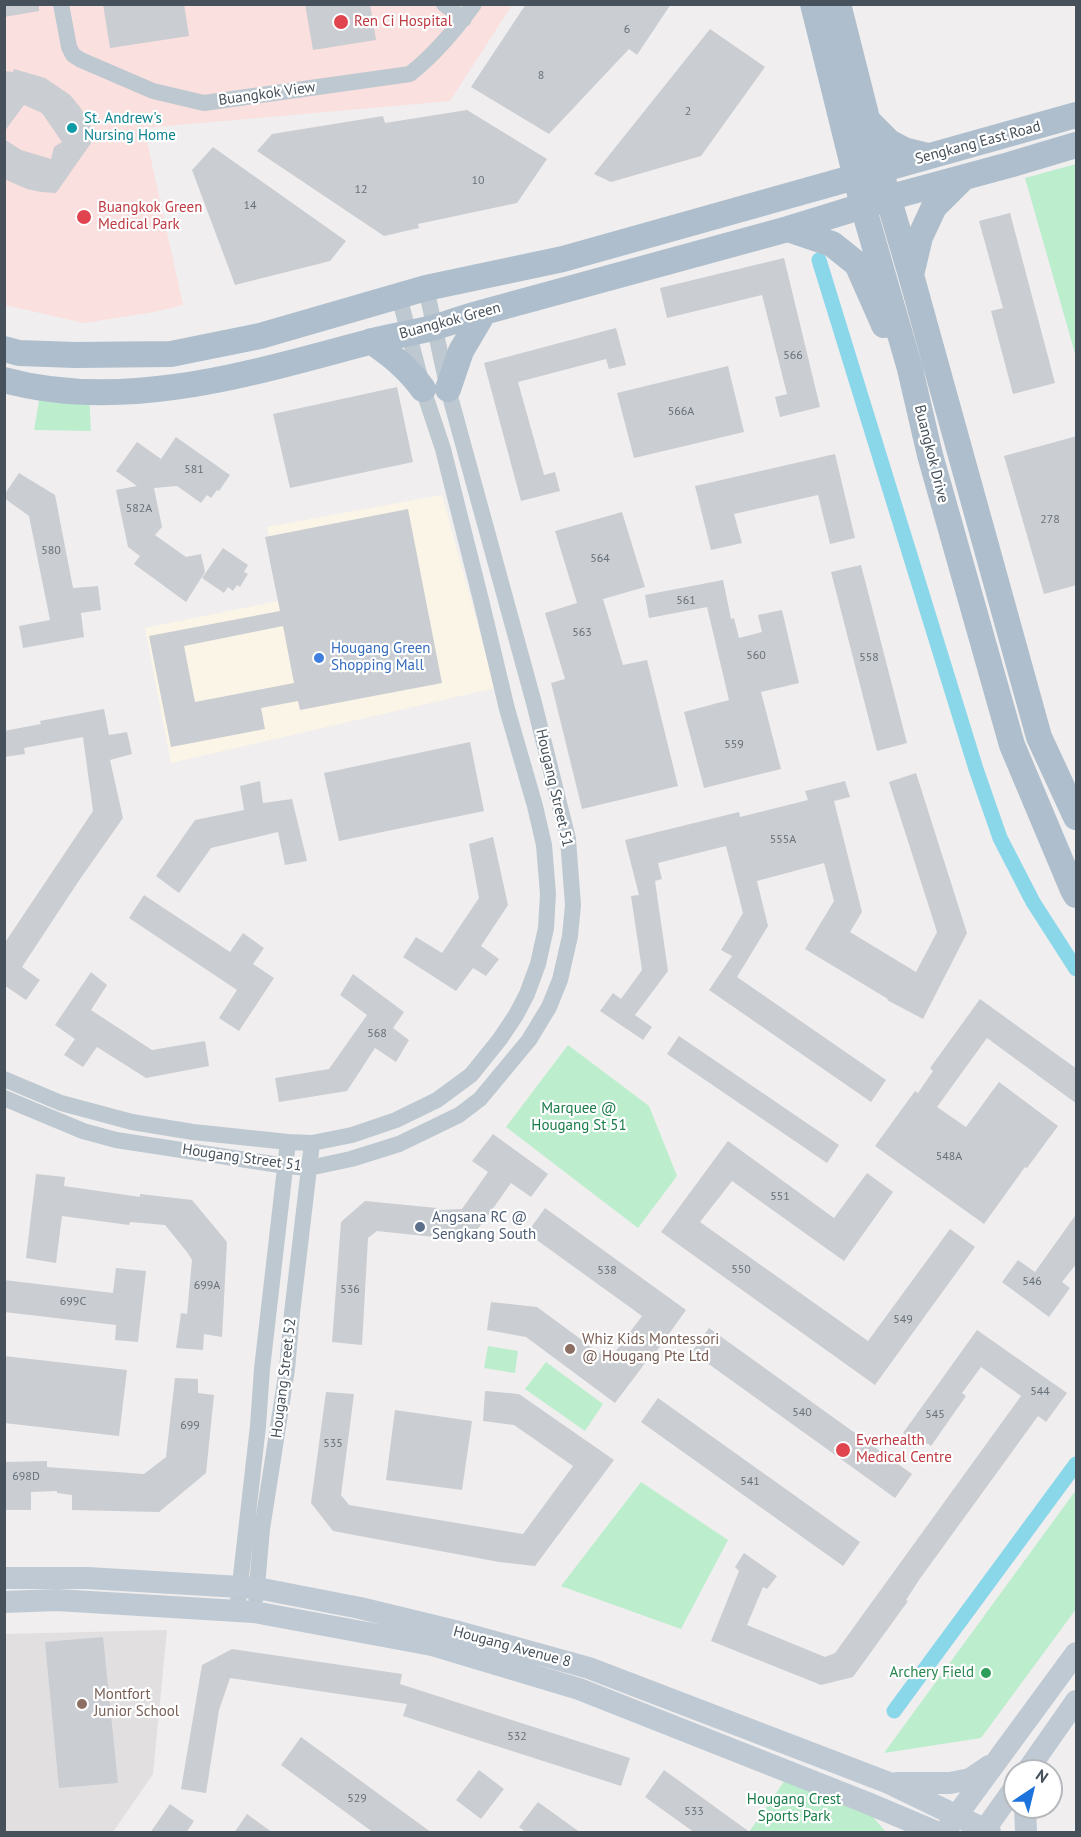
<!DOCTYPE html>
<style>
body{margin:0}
#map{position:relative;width:1081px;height:1837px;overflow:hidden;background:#f0eeee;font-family:"PT Sans",sans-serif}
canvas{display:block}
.frame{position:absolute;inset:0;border:6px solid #46515b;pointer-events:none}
.north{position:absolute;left:1003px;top:1759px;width:60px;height:60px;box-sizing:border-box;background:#fff;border:2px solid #b5b9bd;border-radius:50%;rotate:35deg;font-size:16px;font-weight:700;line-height:24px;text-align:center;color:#46515b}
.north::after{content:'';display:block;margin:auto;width:21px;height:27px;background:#1c73dc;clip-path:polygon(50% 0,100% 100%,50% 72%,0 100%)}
</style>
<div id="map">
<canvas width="1081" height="1837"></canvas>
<div class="frame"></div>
<div class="north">N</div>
</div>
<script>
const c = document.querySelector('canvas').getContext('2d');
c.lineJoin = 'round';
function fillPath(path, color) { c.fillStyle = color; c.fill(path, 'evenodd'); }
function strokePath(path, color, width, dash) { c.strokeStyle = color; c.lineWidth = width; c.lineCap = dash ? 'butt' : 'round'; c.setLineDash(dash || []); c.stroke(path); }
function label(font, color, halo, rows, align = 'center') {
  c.font = font + ' "PT Sans",sans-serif'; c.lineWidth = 4.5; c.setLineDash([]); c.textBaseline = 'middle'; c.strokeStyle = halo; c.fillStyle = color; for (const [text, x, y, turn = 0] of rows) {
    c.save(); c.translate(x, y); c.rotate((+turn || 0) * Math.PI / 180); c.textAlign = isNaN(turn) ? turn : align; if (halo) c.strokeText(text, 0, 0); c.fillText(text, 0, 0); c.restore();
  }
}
fillPath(new Path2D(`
 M442,495L495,688L171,763L145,628L283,600L267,527Z`), '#fbf5e7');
fillPath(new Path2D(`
 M167,1630L153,1774L113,1832H5L4,1634Z`), '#e1dfe0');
fillPath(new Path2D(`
 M5,5H512L450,101L144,128L183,305L154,312L84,323L5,305Z`), '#fae0de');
fillPath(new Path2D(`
 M1076,164V357L1025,178Z
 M41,390L89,393L91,431L34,430Z
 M568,1045L649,1106L677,1176L638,1228L506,1127Z
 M488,1346L518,1351L515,1373L484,1368Z
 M546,1362L603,1404L585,1431L525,1389Z
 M641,1482L728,1540L681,1629L561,1586Z
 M1076,1490V1609L981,1738L884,1753Z
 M785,1780L872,1816L886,1832H749Z`), '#bceece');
strokePath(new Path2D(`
 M819,260L976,769L1000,838L1033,902L1076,969
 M894,1711L1076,1464`), '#8ad7ea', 15);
fillPath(new Path2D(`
 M4,4H39V11L4,17Z
 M103,4H184L189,36L110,48Z
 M305,4H370L376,40L313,50Z
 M526,4H671L637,55L629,49L549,134L471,87Z
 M710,29L765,67L701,156L611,182L594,174Z
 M14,69L45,78L70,95L80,107L96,136L56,193L41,192L27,189L4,179V139L21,150L51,159L54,147L62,142L42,113L24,105L4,132V71L13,72Z
 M467,110L547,159L517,203L418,224L419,228L384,236L257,151L272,134L383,116L385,123Z
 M213,147L346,241L330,261L235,285L192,170Z
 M1010,213L1055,383L1013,394L991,311L1003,308L979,221Z
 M784,258L820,407L780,417L775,397L787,394L762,295L667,318L660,288Z
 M616,328L626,365L609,369L606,359L518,382L544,475L555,472L560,491L521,501L484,363Z
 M728,366L744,432L634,458L617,393Z
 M397,387L413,462L290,488L273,414Z
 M1077,436V585L1044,594L1004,456Z
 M176,437L230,475L219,491L217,490L211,498L207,495L201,503L177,486L154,488L162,527L155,535L186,557L201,554L205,572L186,602L134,564L140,556L128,547L116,490L137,486L116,471L137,442L161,459Z
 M835,454L855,538L830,544L818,495L734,514L742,543L711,550L695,486Z
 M19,473L55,495L73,588L98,586L101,610L81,613L84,637L23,648L19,626L50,620L29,516L4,498V495Z
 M408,509L442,683L300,710L298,701L261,708L265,729L171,747L149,636L280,611L265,537ZM283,626L294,683L195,702L184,646Z
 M622,512L645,587L603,599L623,665L647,660L678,786L582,809L551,683L565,679L545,613L577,603L555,531Z
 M223,548L248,565L244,572L248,574L240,587L237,585L233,591L228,587L224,593L202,578Z
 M861,565L907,743L877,751L831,572Z
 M723,580L731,619L734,618L739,638L762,632L758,615L782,610L799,683L761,692L781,769L704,788L684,712L729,700L707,607L649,618L645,595Z
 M104,709L109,735L127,732L132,754L110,760L123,818L78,882L22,967L40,980L26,1000L4,985V944L93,811L83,737L24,748L25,754L4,757V731L41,724L40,721Z
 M470,742L484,811L339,841L324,773Z
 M916,773L967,933L923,1019L887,1000L888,999L805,949L834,901L824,863L757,881L768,926L737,977L886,1080L871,1102L709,990L732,956L721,950L743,913L726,846L658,863L662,879L655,881L668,971L635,1015L652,1027L643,1040L600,1011L613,993L621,999L642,970L631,896L639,895L625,840L739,812L740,817L808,800L805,791L845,781L850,797L834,801L862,912L850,932L916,972L937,932L889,782Z
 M260,781L263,803L292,799L307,861L285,865L278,832L211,848L179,893L156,876L195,820L244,810L240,786Z
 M493,837L508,905L481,946L499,959L486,976L473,968L456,991L403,957L416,937L442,953L479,898L469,844Z
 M144,895L230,952L243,933L264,948L253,964L274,978L239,1031L219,1018L237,990L129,918Z
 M91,972L107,985L91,1010L152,1050L205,1041L209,1066L146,1078L97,1047L83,1067L64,1055L75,1039L55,1025Z
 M353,974L404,1012L393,1028L409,1040L396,1062L375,1048L347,1091L279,1102L275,1078L329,1069L367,1015L340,995Z
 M980,999L1077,1069V1104L987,1038L937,1107L966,1127L999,1082L1058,1126L1027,1168L1025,1167L984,1224L875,1146L915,1091L918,1093L933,1071L930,1068Z
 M679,1036L839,1145L827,1163L667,1054Z
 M493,1134L548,1174L531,1197L511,1183L482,1224L470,1236L434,1237L377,1231L368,1238L362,1345L332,1342L341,1222L365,1201L437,1208L436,1210L462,1209L488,1172L472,1161Z
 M728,1141L834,1218L867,1173L893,1192L844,1261L732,1181L700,1222L868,1341L950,1229L975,1247L875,1385L661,1232Z
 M36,1174L65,1177L64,1186L140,1197V1194L192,1200L227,1242L222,1337L204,1334L203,1350L176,1348L181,1313L187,1314L192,1260L187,1252L165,1225L130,1222L129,1225L62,1216L56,1263L26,1258Z
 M545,1208L686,1310L654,1355L652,1354L615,1403L526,1337L487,1330L491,1302L537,1307L609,1360L642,1316L527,1233Z
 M1077,1213V1263L1062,1282L1070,1288L1049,1317L1002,1282L1018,1260L1035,1272Z
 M116,1268L146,1271L138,1342L115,1340L116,1325L4,1312V1280L113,1293Z
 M709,1328L912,1474L895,1498L692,1352Z
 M977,1330L1067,1393L1046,1422L1038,1416L919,1580L906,1600L908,1601L853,1677L821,1685L711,1641L739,1571L735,1567L744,1553L777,1576L767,1589L763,1587L747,1625L825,1657L835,1653L1021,1396L981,1367L962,1393L966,1396L931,1446L927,1443L924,1448L903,1433Z
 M4,1356L127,1370L119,1436L4,1423Z
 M175,1378L198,1379V1393L214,1395L206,1473L159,1512L72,1510V1495L57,1493V1491L31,1492V1510H4V1462L47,1461V1467L144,1474L166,1457Z
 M485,1391L519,1394L614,1460L535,1566L499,1562L333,1531L311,1503L326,1392L354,1394L341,1495L349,1505L523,1534L573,1466L514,1425L483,1421Z
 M658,1398L860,1542L843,1566L641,1422Z
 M395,1410L472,1421L462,1490L386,1480Z
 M103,1637L118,1783L59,1788L45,1642Z
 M232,1649L402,1674L400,1684L630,1758L621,1786L403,1716L407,1704L230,1678L219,1710L206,1793L181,1789L202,1665Z
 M301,1737L432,1833H374L281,1765Z
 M479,1770L504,1789L481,1819L456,1800Z
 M664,1770L751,1833H695L645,1797Z
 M538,1802L581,1833H527L519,1827Z
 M170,1804L194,1821L186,1833H150Z
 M247,1814L273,1833H234Z`), '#cacdd2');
strokePath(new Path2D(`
 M61,4L69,47L73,55L81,60L153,91L204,103L410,74C435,54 456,29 474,4
 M444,4L464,19
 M4,1079L61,1103L132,1122L193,1132L288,1142L312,1143L352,1135L396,1120L437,1100L471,1075L500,1039L516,1015L527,994L538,964L546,928L548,894L544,845L535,806L507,709L481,600L443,449L423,389L399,296
 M4,1098L83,1131L116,1140L286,1166L309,1168L351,1159L399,1144L459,1115L480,1099L529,1040L549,1007L560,980L570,936L573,905L568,839L534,703L448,389L426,288
 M256,1597L262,1529L287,1369L292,1313L312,1143
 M237,1611L258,1426L262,1369L288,1142`), '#bec8d0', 16);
strokePath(new Path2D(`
 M4,1578H87L257,1588L360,1608L459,1632L589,1668L889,1783L990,1832
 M4,1602L57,1600L254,1612L432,1645L579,1689L865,1802L936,1832
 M1027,1771L1076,1701
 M897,1783H950L970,1779L989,1766
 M1025,1807L1026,1832
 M949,1826L1076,1653
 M983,1832L1015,1787`), '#bec9d4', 22);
strokePath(new Path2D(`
 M813,4L863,206L910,369L930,455L1012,745L1073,890L1076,895
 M838,4L880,170L911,275L1039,737L1076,817
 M868,121L889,142L904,150L928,156
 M788,229L832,244L857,264L884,325
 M911,275L920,237L934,207L963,178
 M371,341C392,356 407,367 423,389
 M4,349L19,353L76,355L171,354L260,336L426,288L563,259L1076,115
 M4,380C125,413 252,373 369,342C391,336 414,333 436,327C452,322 468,316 484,312L788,229L902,194L1009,165L1076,145
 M448,389L461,351L484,312`), '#aebecc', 26);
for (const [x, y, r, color] of [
 [341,22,8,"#e0444e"],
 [72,128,6,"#0f9aa8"],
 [84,217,8,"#e0444e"],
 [319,658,6,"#3f7fe0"],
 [420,1227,6,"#5c6f8a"],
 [570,1349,6,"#8d6e63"],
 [843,1450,8,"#e0444e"],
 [986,1673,6,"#2e9e5b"],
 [82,1704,6,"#8d6e63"]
]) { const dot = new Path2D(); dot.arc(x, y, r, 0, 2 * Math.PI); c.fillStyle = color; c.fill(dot); strokePath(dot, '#fff', 2); }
label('12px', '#677079', null, [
 ["6",627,30],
 ["8",541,76],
 ["2",688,112],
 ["10",478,181],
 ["12",361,190],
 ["14",250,206],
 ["566",793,356],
 ["566A",681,412],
 ["581",194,470],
 ["582A",139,509],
 ["278",1050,520],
 ["580",51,551],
 ["564",600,559],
 ["561",686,601],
 ["563",582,633],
 ["560",756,656],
 ["558",869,658],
 ["559",734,745],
 ["555A",783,840],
 ["568",377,1034],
 ["548A",949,1157],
 ["551",780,1197],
 ["550",741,1270],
 ["538",607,1271],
 ["546",1032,1282],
 ["699A",207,1286],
 ["536",350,1290],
 ["699C",73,1302],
 ["549",903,1320],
 ["544",1040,1392],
 ["540",802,1413],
 ["545",935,1415],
 ["699",190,1426],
 ["535",333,1444],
 ["698D",26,1477],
 ["541",750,1482],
 ["532",517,1737],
 ["529",357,1799],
 ["533",694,1812]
]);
label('15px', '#be3a42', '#fff', [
 ["Ren Ci Hospital",354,22],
 ["Buangkok Green",98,208],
 ["Medical Park",98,225],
 ["Everhealth",856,1441],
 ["Medical Centre",856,1458]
], 'left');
label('15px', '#46515b', '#fff', [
 ["Buangkok View",267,94,-8],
 ["Sengkang East Road",978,143,-15],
 ["Buangkok Green",450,321,-15],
 ["Buangkok Drive",931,454,76],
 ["Hougang Street 51",554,788,77],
 ["Hougang Street 51",242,1158,8],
 ["Hougang Street 52",284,1378,-83],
 ["Hougang Avenue 8",512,1647,15]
]);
label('15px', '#0d838f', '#fff', [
 ["St. Andrew's",84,119],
 ["Nursing Home",84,136]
], 'left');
label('15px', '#366cbe', '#fff', [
 ["Hougang Green",331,649],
 ["Shopping Mall",331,666]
], 'left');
label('15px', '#187b48', '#fff', [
 ["Marquee @",579,1109],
 ["Hougang St 51",579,1126],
 ["Hougang Crest",794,1800],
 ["Sports Park",794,1817]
]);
label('15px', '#4e5e75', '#fff', [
 ["Angsana RC @",432,1218],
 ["Sengkang South",432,1235]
], 'left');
label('15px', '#785e54', '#fff', [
 ["Whiz Kids Montessori",582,1340],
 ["@ Hougang Pte Ltd",582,1357],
 ["Montfort",94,1695],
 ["Junior School",94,1712]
], 'left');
label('15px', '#27864d', '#fff', [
 ["Archery Field",974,1673]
], 'right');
</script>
